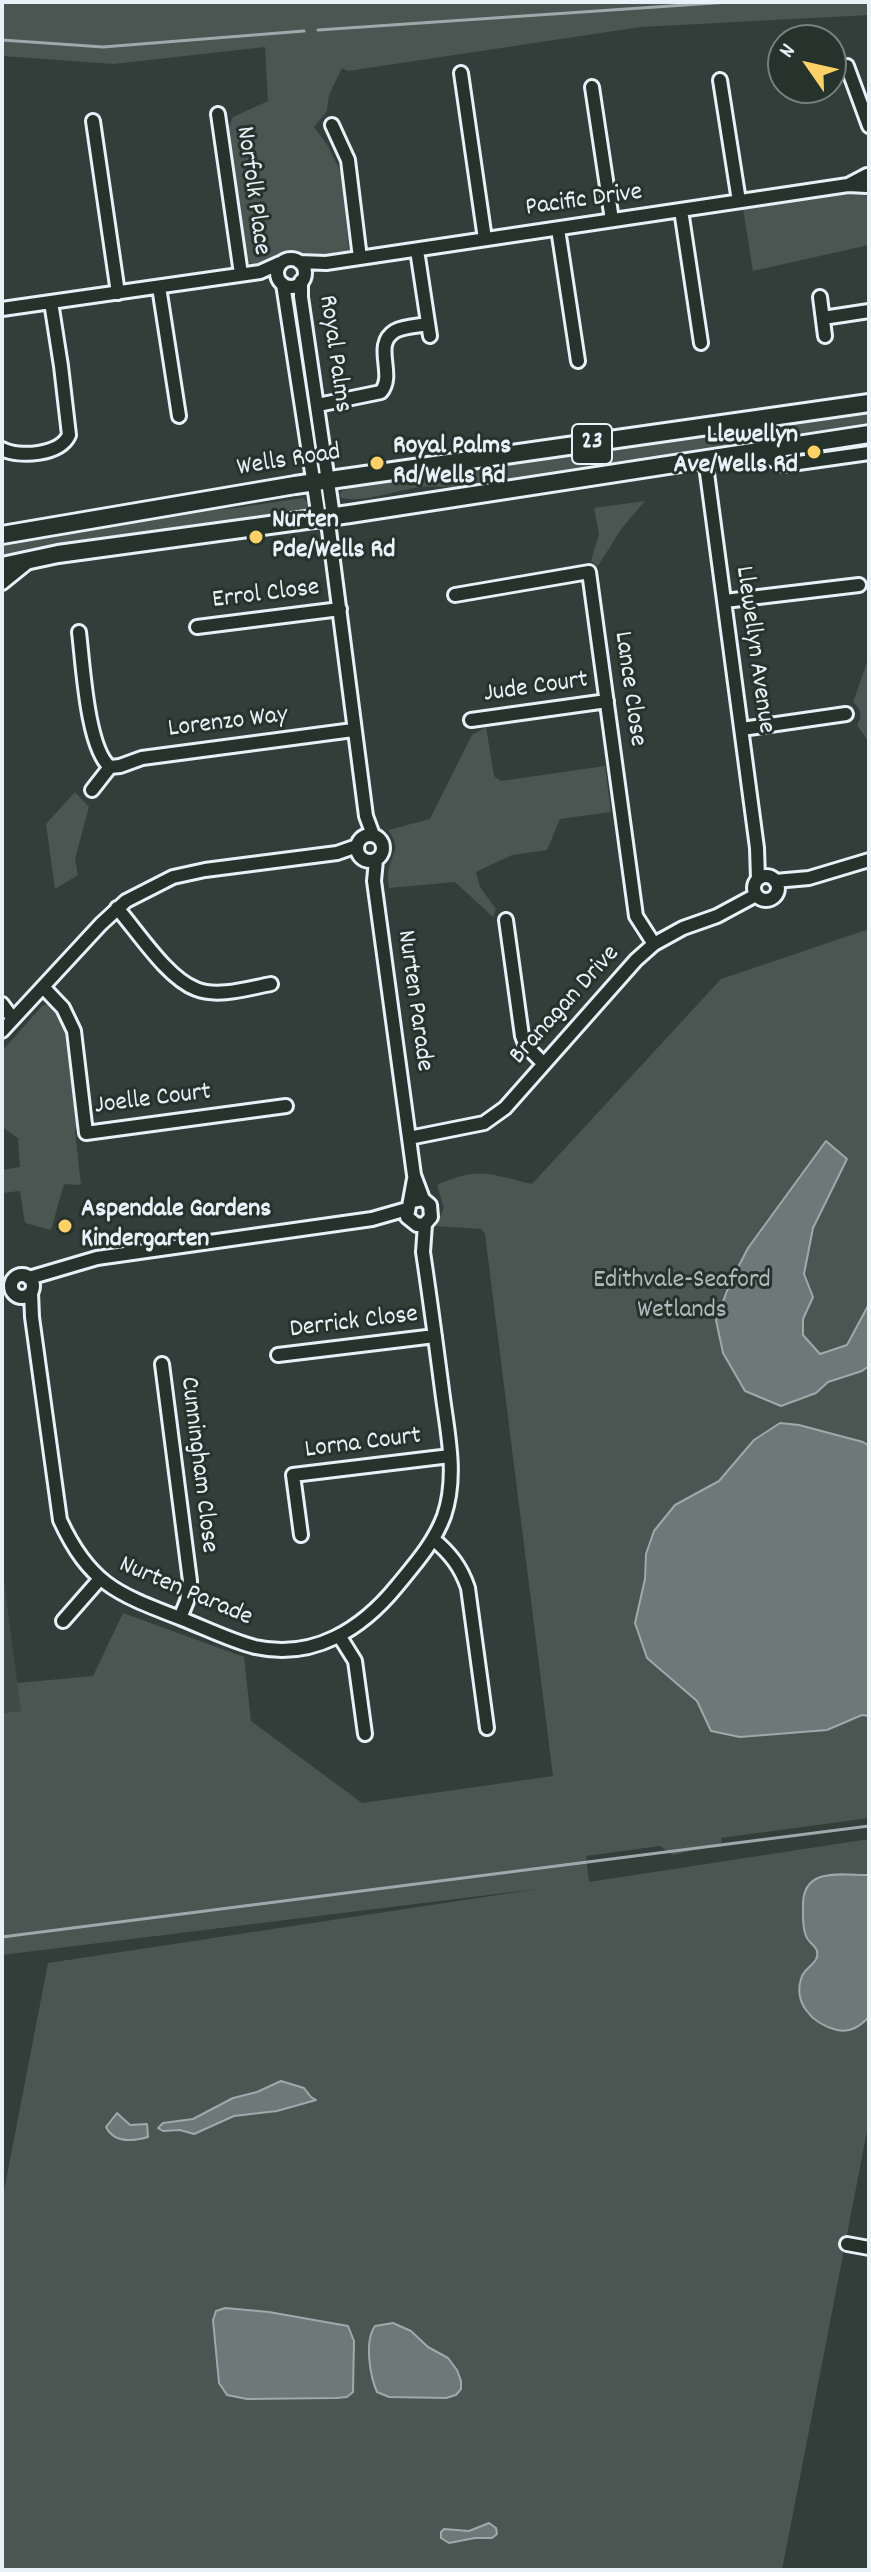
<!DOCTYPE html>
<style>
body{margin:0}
#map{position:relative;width:871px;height:2572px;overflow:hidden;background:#323e39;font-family:Dekko,sans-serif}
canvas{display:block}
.frame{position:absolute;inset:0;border:4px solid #e8f1f8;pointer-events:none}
.north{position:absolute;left:767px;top:24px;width:80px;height:80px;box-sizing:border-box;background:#26332d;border:2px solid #747f7e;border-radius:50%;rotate:304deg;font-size:22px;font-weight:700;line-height:32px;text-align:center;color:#e8f1f8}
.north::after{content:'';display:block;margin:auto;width:28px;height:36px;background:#ffd166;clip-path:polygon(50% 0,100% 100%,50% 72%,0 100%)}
</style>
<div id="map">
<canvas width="871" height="2572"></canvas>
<div class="frame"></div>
<div class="north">N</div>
</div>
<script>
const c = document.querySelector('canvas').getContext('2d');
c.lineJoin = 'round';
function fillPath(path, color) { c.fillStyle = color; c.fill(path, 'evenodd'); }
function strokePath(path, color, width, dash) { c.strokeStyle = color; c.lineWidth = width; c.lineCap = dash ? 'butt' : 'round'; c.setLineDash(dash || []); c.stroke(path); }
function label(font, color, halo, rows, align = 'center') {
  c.font = font + ' Dekko,sans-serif'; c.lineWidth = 6; c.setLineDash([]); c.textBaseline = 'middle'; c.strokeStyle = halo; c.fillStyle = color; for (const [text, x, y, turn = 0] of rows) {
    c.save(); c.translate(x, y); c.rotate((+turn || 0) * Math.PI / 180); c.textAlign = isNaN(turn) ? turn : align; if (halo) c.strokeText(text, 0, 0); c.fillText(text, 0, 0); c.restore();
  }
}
fillPath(new Path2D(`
 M2,1565L21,1711L2,1713Z`), '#3f4b46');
fillPath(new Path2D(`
 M2,2H869V15L641,27L348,71L342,68L329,95L327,111L314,127L328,146L342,175L349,251C317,257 286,260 254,266L247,261L228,130L233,117L268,101L265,47L114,64L2,56Z
 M860,191L869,198V245L753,271L743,209Z
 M869,408V428L460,487C447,487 434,486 421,487C399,489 355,506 338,496C349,481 378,480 396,476Z
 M303,498L310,505L303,512L291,514L2,560V540L173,512L236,508Z
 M645,501L622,528L598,566L591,561L599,534L594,508Z
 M869,657V742L857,725C863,716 861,709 853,702Z
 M486,727L494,776L501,781L605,766L611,812L560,819L547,850L512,855L476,872L480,887L496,909L493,917L455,882L389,888C388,881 387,874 389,868C394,849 401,849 388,830L430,819L472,735Z
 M75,792L89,807L75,859L78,875L55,889L46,824Z
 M869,929V1818L721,1838L722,1843L673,1855L660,1846L586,1856L589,1882L869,1839V2121L782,2570H2V2201L48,1963L537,1889L2,1955V1713L21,1711L17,1683L93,1676L123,1613L244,1657L251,1721L362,1803L553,1776L485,1234L481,1229L436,1226L444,1208L437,1185C479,1166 488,1174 532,1184L721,979Z
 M43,1005H49C76,1030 74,1078 80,1113V1121L75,1130L81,1185L64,1184L51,1230L25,1223L20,1191L2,1193V1170L20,1167L18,1138L2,1127V1051Z`), '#495651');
const water = new Path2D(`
 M826,1141L847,1159L813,1228L804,1274L813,1297L803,1319V1335L820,1354L847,1345L869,1304V1366L862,1371L828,1382L816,1393L781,1406L745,1391L723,1353L716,1320L730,1283L748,1248Z
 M780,1423L799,1425L863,1442L869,1446V1716L862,1715L827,1730L740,1737L711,1731L697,1701L647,1658L635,1623L645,1579L646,1554L654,1531L675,1505L719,1481L754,1440Z
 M869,1875V2017C860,2026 851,2033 837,2030C812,2024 792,2002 802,1976C806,1966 820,1963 817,1951C815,1945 808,1942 806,1936C802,1927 803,1915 803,1905C803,1867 840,1875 869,1875Z
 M281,2081L304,2088L311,2097L316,2100L277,2111L234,2116L194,2134L180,2130L163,2131L158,2128L163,2123L193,2119L233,2098L257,2092Z
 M117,2113L130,2125L147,2124L148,2137C131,2142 114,2143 106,2127Z
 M225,2308L269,2312L348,2326L354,2341L353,2392L347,2397L337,2398L247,2399L227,2395L219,2383L213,2320L216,2311Z
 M393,2323L411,2331L428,2347L448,2358L457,2370L461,2381V2389L456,2395L446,2398L389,2397L377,2392C370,2376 364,2341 375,2326Z
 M489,2523L496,2528L497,2534L492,2538H475L449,2543L441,2538V2532L444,2529L469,2531Z`);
fillPath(water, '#6d7978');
strokePath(water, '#9ea9ab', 2);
strokePath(new Path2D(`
 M318,30L729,2
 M2,40L103,47L304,31
 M2,1937L869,1826`), '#9ea9ab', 3);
const minor = new Path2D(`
 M847,66L869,126
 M461,73L485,239
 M720,80L739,201
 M592,87L612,220
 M218,114L241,274
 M93,121L118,293
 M332,125L348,160L360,258
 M848,185L867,175
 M681,210L701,343
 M558,229L578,361
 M417,250L430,336
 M277 273a14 14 0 1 1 28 0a14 14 0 1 1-28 0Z
 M299,262L326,263L848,185L867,186
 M301,281V297L333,516L329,519
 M283,284L319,518L327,522L329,530L366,816L373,835
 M159,287L179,416
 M820,297L825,336
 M2,309L260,272L280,263
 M823,318L869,311
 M318,405L381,392C396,374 372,345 395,331C404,326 418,326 428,324
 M2,449C19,458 60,455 69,435L61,366L51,302
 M763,449L769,458L784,465L869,453
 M705,458L757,848L758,879
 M2,583L28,562
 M455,595L589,572L636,916L654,944
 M725,601L859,585
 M197,627L340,609
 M79,632C83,664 87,748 110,767
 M471,720L607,701
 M742,729L846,714
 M92,790L110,767L120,766L142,758L353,730
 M357 848a13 13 0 1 1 26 0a13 13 0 1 1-26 0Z
 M376,860L374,881L414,1175L423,1199
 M754 888a12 12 0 1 1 24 0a12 12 0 1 1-24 0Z
 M775,881L809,878L869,860
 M117,908C138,932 167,978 196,989C218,998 249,988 271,984
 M506,920L522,1036L526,1046L544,1064
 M43,987L63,1008L74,1031L86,1133L286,1106
 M2,1004L13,1019
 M2,1031L101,924L126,901L173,877L205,870L337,853L357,846
 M409,1138L484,1123L505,1108L636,960L654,944L683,928L717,916L756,895
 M412,1201L423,1199L430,1205L431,1217L425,1224L417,1225L407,1217L414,1179
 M11 1286a11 11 0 1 1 22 0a11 11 0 1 1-22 0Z
 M29,1278L97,1258L372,1219L407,1209
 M31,1292L32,1317L60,1520C90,1585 118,1594 182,1619C205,1628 231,1641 255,1647C314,1660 362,1629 397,1586C415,1564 434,1543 444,1516C458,1475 447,1431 442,1390C436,1344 430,1298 423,1252L425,1224
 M278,1355L435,1336
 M162,1364L190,1581L187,1601L180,1618
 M301,1535L293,1475L450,1456
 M433,1539C450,1553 461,1567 468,1588L487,1728
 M63,1621L99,1580
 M340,1637L355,1661L365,1734
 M847,2244L869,2248`);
const major = new Path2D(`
 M2,535L295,485L869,403
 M2,566L58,554L350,514L869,434`);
strokePath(minor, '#e8f1f8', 18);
strokePath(major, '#e8f1f8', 22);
strokePath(minor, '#26332d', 12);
strokePath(major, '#26332d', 16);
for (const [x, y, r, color] of [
 [814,452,8,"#ffd166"],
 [377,463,8,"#ffd166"],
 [256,537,8,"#ffd166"],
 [65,1226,8,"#ffd166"]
]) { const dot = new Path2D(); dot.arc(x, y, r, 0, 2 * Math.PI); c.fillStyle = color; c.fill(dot); strokePath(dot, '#26332d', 3); }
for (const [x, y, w] of [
 [592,444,40]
]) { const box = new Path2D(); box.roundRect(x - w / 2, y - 20, w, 40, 6); c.fillStyle = '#26332d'; c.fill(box); strokePath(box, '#e8f1f8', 2); }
label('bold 24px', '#e8f1f8', null, [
 ["23",592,444]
]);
label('26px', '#e8f1f8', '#26332d', [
 ["Norfolk Place",251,191,82],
 ["Pacific Drive",584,202,-8],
 ["Royal Palms",333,354,82],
 ["Wells Road",289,462,-9],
 ["Errol Close",266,596,-7],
 ["Llewellyn Avenue",753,650,82],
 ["Jude Court",536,689,-8],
 ["Lance Close",628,689,82],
 ["Lorenzo Way",228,724,-7],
 ["Nurten Parade",413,1001,82],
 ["Branagan Drive",566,1006,-48],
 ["Joelle Court",153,1101,-7],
 ["Derrick Close",354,1324,-7],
 ["Lorna Court",363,1445,-7],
 ["Cunningham Close",197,1465,83],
 ["Nurten Parade",185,1593,23]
]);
label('bold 26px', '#e8f1f8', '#26332d', [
 ["Llewellyn",798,437,"right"],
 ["Ave/Wells Rd",798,467,"right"],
 ["Royal Palms",393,448],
 ["Rd/Wells Rd",393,478],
 ["Nurten",272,522],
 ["Pde/Wells Rd",272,552],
 ["Aspendale Gardens",81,1211],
 ["Kindergarten",81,1241]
], 'left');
label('26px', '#b0bbbe', '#26332d', [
 ["Edithvale-Seaford",682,1282],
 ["Wetlands",682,1312]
]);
</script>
